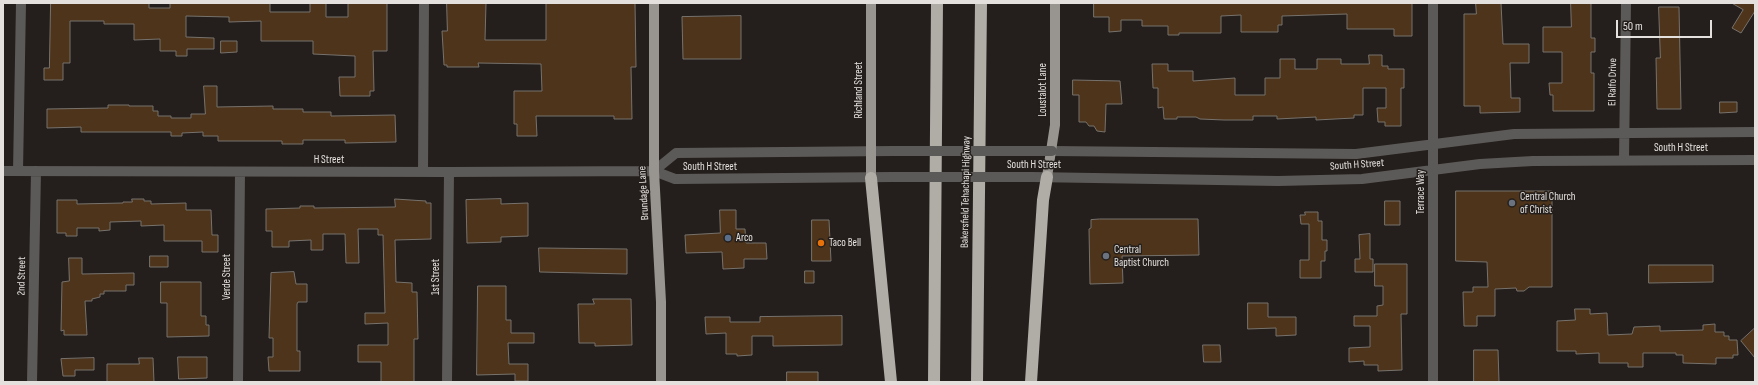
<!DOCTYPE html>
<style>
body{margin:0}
#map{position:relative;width:1758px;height:385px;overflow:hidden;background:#241f1c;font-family:"Sofia Sans Condensed",sans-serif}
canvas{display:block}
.frame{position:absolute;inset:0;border:4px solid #e3e0dd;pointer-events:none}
.scale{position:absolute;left:1616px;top:20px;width:96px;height:18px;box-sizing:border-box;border:2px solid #e3e0dd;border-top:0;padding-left:5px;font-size:12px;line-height:14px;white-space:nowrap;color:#e3e0dd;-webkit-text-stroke:3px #241f1c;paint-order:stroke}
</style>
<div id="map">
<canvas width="1758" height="385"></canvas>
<div class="frame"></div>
<div class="scale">50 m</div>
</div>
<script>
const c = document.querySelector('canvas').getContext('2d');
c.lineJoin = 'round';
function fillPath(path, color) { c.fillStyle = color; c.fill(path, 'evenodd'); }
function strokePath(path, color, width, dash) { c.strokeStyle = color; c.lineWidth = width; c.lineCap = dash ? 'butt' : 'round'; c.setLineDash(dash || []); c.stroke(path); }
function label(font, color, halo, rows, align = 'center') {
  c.font = font + ' "Sofia Sans Condensed",sans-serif'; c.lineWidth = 3; c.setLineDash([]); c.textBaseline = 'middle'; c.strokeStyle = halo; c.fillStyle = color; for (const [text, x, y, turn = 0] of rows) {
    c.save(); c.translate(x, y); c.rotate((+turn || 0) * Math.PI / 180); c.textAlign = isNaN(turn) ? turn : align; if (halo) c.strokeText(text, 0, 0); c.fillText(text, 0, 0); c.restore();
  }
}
const building = new Path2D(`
 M51,3H149V8H170V3H270V12H310V3H326V17H348V3H387V51H373L374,91H370V96H340L339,77H355V56L313,54V41H261V21L229,22V17L186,16V37L214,38V49H187V56H176V51H160V39L134,40V24H104V21H70V63H63V80H44V68H49Z
 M447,3H486L485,40H546V3H635L636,67H631L632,119H614V116H536L537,136H517V124H514V91H542L541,64L478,63L479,67H447V65H444L442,31H447Z
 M1094,3H1412V36H1394V29H1347V14L1282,16V25H1278V32H1241V15L1221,16V33H1179V35H1168V26H1142V20H1121V31L1109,32V17H1094Z
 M1476,3H1501L1503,44H1529V63H1510L1511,98H1520V112L1480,113V106H1464V14H1476Z
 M1571,3H1591V38H1595V52H1591V73H1594V111H1553V95H1550L1549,83H1562V52H1543V27H1571Z
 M1732,3H1755V11L1741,33L1732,28L1743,10Z
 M1659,7H1679L1681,109H1657L1656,58H1660Z
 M741,16V59H683L682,17Z
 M221,41H237V52L221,53Z
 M1369,55H1382V66H1388V69H1404V88H1401V126H1385V122H1378L1377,108H1386V88H1363V115H1354V118L1316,120V117L1277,119V116H1253V120H1224L1200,119L1196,117H1177V119H1164L1163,107L1158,108V88H1153L1152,64H1168V71H1193V81L1235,78V95H1265V78H1280V59H1295V69H1317V59H1341V64H1369Z
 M1073,80L1120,81L1122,104H1106L1105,132L1097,131L1094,126H1089L1086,122H1079V95H1073Z
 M204,86H217V107L273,106V109H303V112H331V116L395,115L396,142L345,143V140H303V144H282V141H218V136H203V132L182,133V136H171V132H81V127L47,128V109L108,108V105H129V106H153V111H158V116H171V118H191V114H205Z
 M1720,102H1737V112L1720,113Z
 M1456,191H1552V287H1529L1524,291H1517L1516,288L1495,289V316H1477V326H1464L1463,292H1473V287H1488L1487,262L1456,261Z
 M132,199H144V201H151V204L186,203V210H211L212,235H218V252H202V241H164V225L141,226V221L110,222V230L99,231V228H77V236H66V233H57V200H77V204L123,203V202H132Z
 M395,199L426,201V203H431V239L395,240L396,282L412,283V292H417L418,339H414V382H381V362H358V345H388V323L365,324V313H385L383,235H378V229H358L359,263H346L345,234H323V250H311V240L289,241V247H272V231H266V209L300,208V206H314V208L395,207Z
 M501,199V204L528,203V236L501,237V242L467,243L466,200Z
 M1385,201H1400V225H1385Z
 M720,210H736V229H745L746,243H766L767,259H744V268L723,269L722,252L686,253L685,235L720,233Z
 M1305,212H1318V221H1322V240H1327V251H1325V261H1321V278H1300V260H1309V224H1301L1300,215H1305Z
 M1100,219H1198L1199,255L1122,256L1123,283L1090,284L1089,229L1091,228V220Z
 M812,220H829L831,261H812Z
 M1370,234V259H1373V272H1355V259H1360L1359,235Z
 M539,248L627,249V274L540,272Z
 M150,256H168V267H150Z
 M69,258H82V274L134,273V285H126V291H104V294H100V297L92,299V301H85L87,335H64V330L61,331L62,282L69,281Z
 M1375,264H1407V314H1401L1402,370L1378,371V365H1364V361L1349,362V348L1370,347V326H1354V316H1377V306L1383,305V286H1375Z
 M1649,265H1713V282L1649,283Z
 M805,271H814V283H805Z
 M294,272L296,284H307V302H298L297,304V351H300V371H269L268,357H273V338H269L271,273Z
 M161,282H201V316H206V325H209V336L167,337V303H161Z
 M478,286H506V320H511V333H534V343H508L509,364H528V381H515V374L477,375Z
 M593,299H631L632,345L595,346V343H579L578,304H594Z
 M1248,303H1268V317H1296V335L1276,336V328L1248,329Z
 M1575,309H1590V314L1607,313L1608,335L1632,334L1634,327L1660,326V331L1703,330V325L1715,324V332H1724V336H1729V340H1737L1738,355H1733V358H1716V364L1683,363V355H1676V353H1643V367H1628V363H1599V353L1576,354V351H1557V321L1575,320Z
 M842,316V345L773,346V336H752V355L737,356V354H726V333L706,334L705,317H730V322H760V317Z
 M1755,328V358L1741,341Z
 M1203,345H1220L1221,362H1204Z
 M1474,350H1498L1499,382H1474Z
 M178,357H207V378L179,379Z
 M94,358V370H75V376H63L61,359Z
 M139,358H153L154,382H107V364H139Z
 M787,372H818V382H787Z`);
fillPath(building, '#4d341b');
strokePath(building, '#77726d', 1);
strokePath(new Path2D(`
 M1052,151L1356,154L1514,134L1755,132
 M1624,160L1626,3
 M3,171L449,172L654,171L675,179L893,177
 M18,171L21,3
 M654,171L676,153L894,151
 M423,172L424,3
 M1032,177L1278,181L1362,179L1480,164L1533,161L1755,160
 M32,382L36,171
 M238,382L240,172
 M447,382L449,172
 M1433,382V3`), '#5c5a58', 10);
strokePath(new Path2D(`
 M654,3V171L661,302V382
 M871,3V178
 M1047,177L1055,125V3`), '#989590', 10);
strokePath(new Path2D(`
 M871,178L891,382
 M934,382L937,3
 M977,382L981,3
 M1031,382L1043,200L1047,177`), '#b0aca6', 12);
strokePath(new Path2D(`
 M894,151H1052
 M893,177H1032`), '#5c5a58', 10);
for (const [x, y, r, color] of [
 [1512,203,4,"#6b7280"],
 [728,238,4,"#5c6f8a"],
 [821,243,4,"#e8710a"],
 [1106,256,4,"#6b7280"]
]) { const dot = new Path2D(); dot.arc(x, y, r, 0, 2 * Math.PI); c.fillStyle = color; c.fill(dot); strokePath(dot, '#241f1c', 1.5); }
label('11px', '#e3e0dd', '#241f1c', [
 ["El Ralfo Drive",1613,82,-89],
 ["Richland Street",859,90,-90],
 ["Loustalot Lane",1043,90,-90],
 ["South H Street",1681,148],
 ["H Street",329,160],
 ["South H Street",1034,165],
 ["South H Street",1357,165,-4],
 ["South H Street",710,167],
 ["Bakersfield Tehachapi Highway",966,192,-89],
 ["Terrace Way",1421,192,-90],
 ["Brundage Lane",644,193,-93],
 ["2nd Street",22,276,-89],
 ["Verde Street",227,277,-90],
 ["1st Street",436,277,-90]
]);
label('11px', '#e3e0dd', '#241f1c', [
 ["Central Church",1520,197],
 ["of Christ",1520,210],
 ["Arco",736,238],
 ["Taco Bell",829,243],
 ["Central",1114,250],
 ["Baptist Church",1114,263]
], 'left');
</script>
